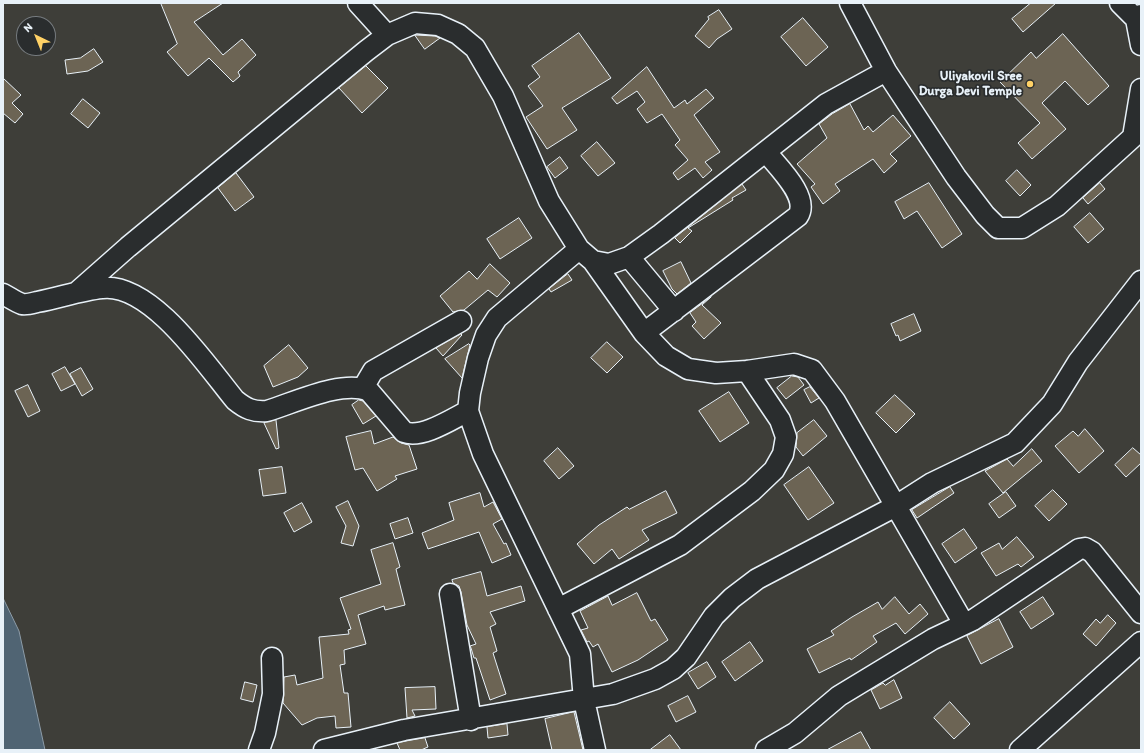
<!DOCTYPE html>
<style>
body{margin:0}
#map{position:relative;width:1144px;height:753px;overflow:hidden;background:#3e3e39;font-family:Itim,sans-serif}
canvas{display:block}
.frame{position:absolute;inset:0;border:4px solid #e8f1f8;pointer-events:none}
.north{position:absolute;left:16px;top:16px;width:40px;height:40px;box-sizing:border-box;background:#2a2d2e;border:1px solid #767b7f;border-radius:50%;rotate:317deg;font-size:11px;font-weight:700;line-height:16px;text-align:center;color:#e8f1f8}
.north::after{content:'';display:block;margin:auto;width:14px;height:18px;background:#ffd166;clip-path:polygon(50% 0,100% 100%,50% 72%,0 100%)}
</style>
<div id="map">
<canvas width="1144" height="753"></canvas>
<div class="frame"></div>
<div class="north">N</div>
</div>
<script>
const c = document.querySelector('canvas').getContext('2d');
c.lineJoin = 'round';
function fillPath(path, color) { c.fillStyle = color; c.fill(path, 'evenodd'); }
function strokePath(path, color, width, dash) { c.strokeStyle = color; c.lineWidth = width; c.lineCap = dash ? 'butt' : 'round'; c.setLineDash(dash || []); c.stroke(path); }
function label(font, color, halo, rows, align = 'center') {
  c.font = font + ' Itim,sans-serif'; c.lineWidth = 3.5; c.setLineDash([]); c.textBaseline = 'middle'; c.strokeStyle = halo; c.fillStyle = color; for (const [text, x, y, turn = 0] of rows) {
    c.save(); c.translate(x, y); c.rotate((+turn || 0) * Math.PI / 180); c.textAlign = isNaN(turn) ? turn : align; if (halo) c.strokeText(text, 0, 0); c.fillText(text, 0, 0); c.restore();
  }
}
const water = new Path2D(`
 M3,598L19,631L45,750H3Z`);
fillPath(water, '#506473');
strokePath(water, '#8d9ca8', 1);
const building = new Path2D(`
 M161,3H223L194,22L223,55L242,39L256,55L238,72L240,76L233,82L209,58L188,76L167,52L177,44Z
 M1031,3H1056L1023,32L1012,19Z
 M719,10L732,29L717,39L709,48L695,36L709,19L708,17Z
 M803,18L828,47L806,66L781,37Z
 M579,33L611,78L562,108L577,130L547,149L526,117L543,106L528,86L540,77L532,66Z
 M1063,34L1109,86L1088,105L1065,81L1042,103L1066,129L1032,159L1018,143L1040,123L1000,82L1031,52L1036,58Z
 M415,35L435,36L440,38L425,49Z
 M94,49L103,62L88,71L67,74L65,60L80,58Z
 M366,66L388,88L362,113L339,88Z
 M647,67L674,108L685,100L687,104L706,89L714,98L694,115L720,152L705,162L712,170L703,178L695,168L678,180L673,173L688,160L675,145L680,140L662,114L647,123L637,109L645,102L637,91L617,104L612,98Z
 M3,78L21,95L12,103L23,114L15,123L3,113Z
 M83,99L100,113L88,128L71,114Z
 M850,104L864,130L868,126L873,132L893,115L911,136L890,154L897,161L884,173L873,159L835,184L840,191L823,204L811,187L815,184L797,164L827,138L819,124L832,114Z
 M597,142L615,163L598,176L581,156Z
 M560,157L568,168L555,178L547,167Z
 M1017,170L1031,185L1020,196L1006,181Z
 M236,173L254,197L235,211L218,188Z
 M929,183L962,234L942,248L917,211L904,219L895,202Z
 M1100,183L1105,189L1088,204L1083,198Z
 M742,184L746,190L732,198L733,200L688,228L692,231L680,243L675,238Z
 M1090,213L1104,229L1088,243L1074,227Z
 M519,218L532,238L500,259L487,239Z
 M681,262L691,283L677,294L672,289L663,271Z
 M490,264L510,283L497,297L488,290L464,310L453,312L440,296L469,271L477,279Z
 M568,274L572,280L551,292L549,289Z
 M711,297L702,305L721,323L704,339L692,326L696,322L690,313Z
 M914,314L921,331L900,341L898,335L896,336L891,324Z
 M461,334L462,335L443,356L436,348Z
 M607,342L623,357L607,373L591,358Z
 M469,344L470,345L462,378L445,359Z
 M289,345L308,368L298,377L273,387L264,366Z
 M65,367L75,384L61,391L52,374Z
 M81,368L93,389L82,396L70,374Z
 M792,376L798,377L804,385L786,399L777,388Z
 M28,385L40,411L28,417L15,391Z
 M810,387L819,398L811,403L804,390Z
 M729,392L749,423L720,442L699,411Z
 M895,395L915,414L896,433L876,413Z
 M359,400L363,401L376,416L363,424L352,405Z
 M276,420L279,448L276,449L264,423Z
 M814,420L827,436L803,456L796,447L797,433Z
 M1085,429L1104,451L1079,473L1055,446L1073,431L1078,436Z
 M371,431L374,444L393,437L401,443L409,445L417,469L395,476L397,479L377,491L363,468L355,470L346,437Z
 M558,448L574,466L559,479L544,461Z
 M1133,448L1141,455V463L1126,477L1115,465Z
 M1032,449L1042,461L1003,493L985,471L1007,459L1013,466Z
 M282,467L286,493L263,496L259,470Z
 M809,467L834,503L808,520L784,485Z
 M950,487L954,493L917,518L912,510Z
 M1053,490L1067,504L1049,521L1035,506Z
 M666,491L677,513L642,530L649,540L619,559L612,549L594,564L577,544L599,525L627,507L629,509Z
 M1006,492L1016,506L999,518L989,504Z
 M480,493L484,507L493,502L502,519L493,524L504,544L506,543L511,555L492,563L479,532L428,549L422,533L454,520L449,503Z
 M348,501L359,526L353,546L341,543L346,526L336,507Z
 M302,503L312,522L294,532L284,513Z
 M408,518L413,533L395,539L390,524Z
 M964,529L977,548L955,563L942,544Z
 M1017,537L1034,557L1021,567L1018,564L996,576L981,553L999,543L1002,549Z
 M393,543L400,567L396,569L405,605L385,610L384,606L358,615L366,644L344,650L345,664L340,665L344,693H348L351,727L336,728L335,716L317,718L302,725L283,703L284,677L295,675L297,685L323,678L319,637L349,634L348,630L351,629L340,598L381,584L371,550Z
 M481,572L487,596L521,586L525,601L490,612L496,624L490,627L497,651L493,653L506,694L490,700L476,658H474L471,648L470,646L476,644L467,625L461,592L459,586L453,583L452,580Z
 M637,593L651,621L655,619L668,640L638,660L612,672L598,644L593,647L589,641L587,642L581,630L588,628L580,611L608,596L612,605Z
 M895,597L909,614L920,604L928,614L905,634L896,623L873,636L877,642L851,660L850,658L819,673L807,649L834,635L831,631L852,617L878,602L882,609Z
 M1043,597L1054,614L1031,629L1020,612Z
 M1108,615L1116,623L1096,646L1083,634L1096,619L1100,623Z
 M999,619L1013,647L981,664L967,636Z
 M750,642L763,661L735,681L722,662Z
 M707,662L716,677L698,689L688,673Z
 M894,680L902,698L880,709L871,690L883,683L885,685Z
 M245,682L257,685L253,702L241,699Z
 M435,687L436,709L412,710L415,716L407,718L405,688Z
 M688,696L696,712L676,722L668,706Z
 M950,702L970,724L954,739L934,718Z
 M574,712L583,750H552L545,719Z
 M507,724L508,735L488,738L487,727Z
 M861,732L871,750H827Z
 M670,735L681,750H650Z
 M425,738L428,747L421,750H400L397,743Z`);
fillPath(building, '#6c6454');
strokePath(building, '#e8f1f8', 1);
const street = new Path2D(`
 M358,3L387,35L415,23L438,25L458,34L475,48L503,96L549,201L579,249L593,261L609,264L629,257L661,234L826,104L886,71
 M850,3L886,71L956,177L985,215L998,228H1022L1057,206L1133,137L1141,89
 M1120,3L1136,19
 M1141,15L1136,19L1141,45
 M579,249L497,318L486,335L478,358L470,393L468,411L483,454L580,654L584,700L595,750
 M629,257L674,311
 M593,261L644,333L666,356L688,369L716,373L747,371L794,364L812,370L835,401L964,624
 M77,292L128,247L366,51L387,35
 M3,294C9,297 16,302 22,304C26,305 33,303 37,302C59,298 81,290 102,288C151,282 207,366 235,400C246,409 253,412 267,411C294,403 343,379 369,391L404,432C422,439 452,419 468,411
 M644,333L798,216C810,197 778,167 766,152
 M363,388L373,371L461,321
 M450,594L471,720
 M558,609L680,545L752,491L774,470L783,454L786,437L780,420L747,371
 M259,750L265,733L273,694L272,658
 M324,750L404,730L613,694L655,679L673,669L686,657L714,616L732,598L757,579L896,506L932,483L1015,443L1052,404L1078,362L1141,281
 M766,750L795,733L839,696L933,639L973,620L1079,549L1085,548L1092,552L1141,613
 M1020,750L1141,642`);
strokePath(street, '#e8f1f8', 23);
strokePath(street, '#2a2d2e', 20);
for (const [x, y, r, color] of [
 [1030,84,4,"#ffd166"]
]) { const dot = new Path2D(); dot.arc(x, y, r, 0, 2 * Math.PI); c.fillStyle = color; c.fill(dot); strokePath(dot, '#2a2d2e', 1.5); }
label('bold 13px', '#e8f1f8', '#2a2d2e', [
 ["Uliyakovil Sree",1022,77],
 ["Durga Devi Temple",1022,92]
], 'right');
</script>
